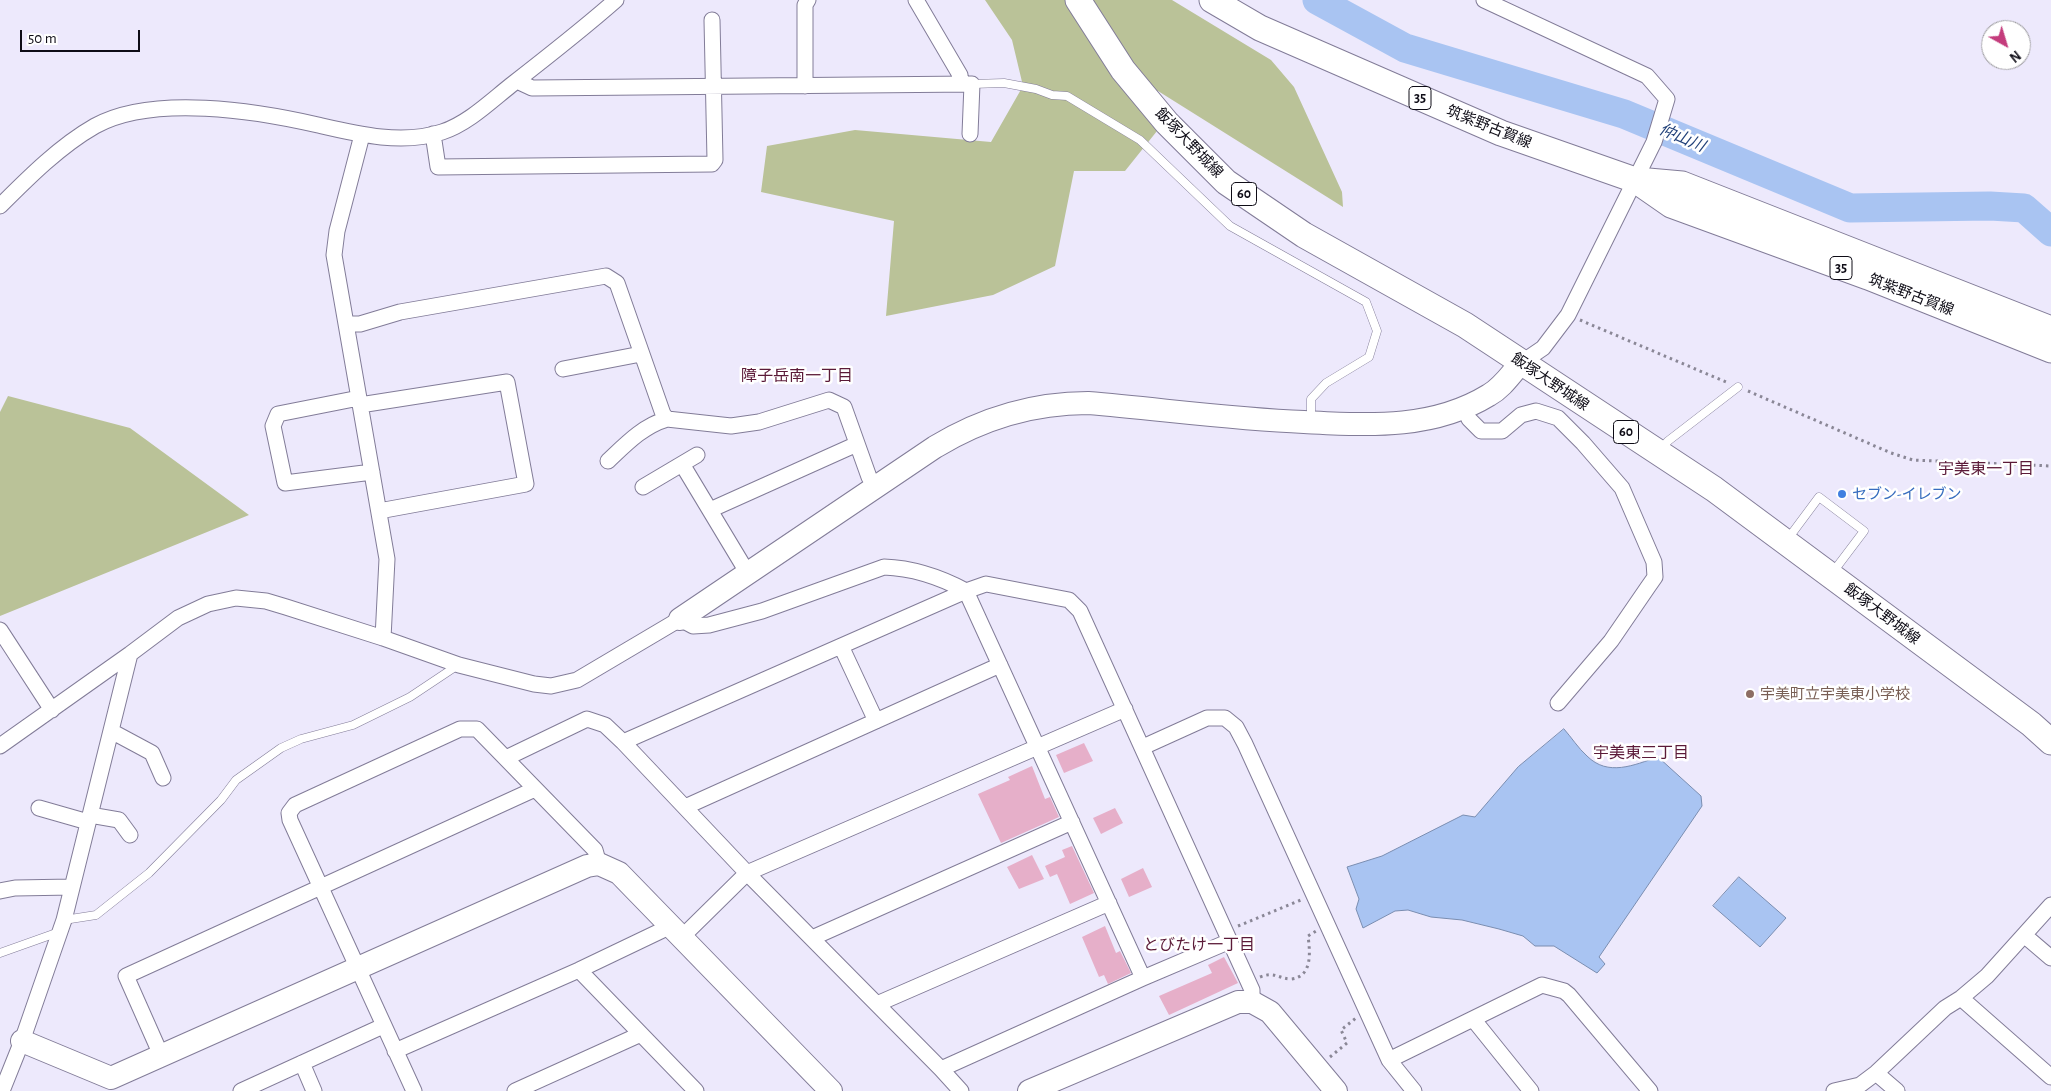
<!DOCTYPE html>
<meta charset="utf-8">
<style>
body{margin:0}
#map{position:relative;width:2051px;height:1091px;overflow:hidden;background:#ede9fc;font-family:"Alegreya Sans",sans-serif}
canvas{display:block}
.north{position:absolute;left:1981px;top:20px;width:50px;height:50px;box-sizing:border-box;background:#fff;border:1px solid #9f9ea2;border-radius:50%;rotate:141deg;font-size:14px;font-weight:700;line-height:20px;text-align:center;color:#0e0c16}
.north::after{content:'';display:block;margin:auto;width:18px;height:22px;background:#c43c7c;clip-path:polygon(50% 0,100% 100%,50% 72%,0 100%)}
.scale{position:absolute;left:20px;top:30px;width:120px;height:22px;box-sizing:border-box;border:2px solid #0e0c16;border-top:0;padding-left:6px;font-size:15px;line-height:18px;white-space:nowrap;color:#0e0c16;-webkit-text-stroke:4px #fff;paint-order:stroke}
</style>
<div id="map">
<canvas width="2051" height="1091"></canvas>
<div class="north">N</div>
<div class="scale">50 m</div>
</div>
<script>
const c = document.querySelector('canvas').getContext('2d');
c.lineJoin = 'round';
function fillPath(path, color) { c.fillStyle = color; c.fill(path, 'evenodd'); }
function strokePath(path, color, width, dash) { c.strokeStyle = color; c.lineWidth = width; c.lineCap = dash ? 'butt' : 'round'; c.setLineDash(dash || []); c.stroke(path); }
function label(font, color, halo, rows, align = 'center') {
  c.font = font + ' "Alegreya Sans","Noto Sans JP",sans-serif'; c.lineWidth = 5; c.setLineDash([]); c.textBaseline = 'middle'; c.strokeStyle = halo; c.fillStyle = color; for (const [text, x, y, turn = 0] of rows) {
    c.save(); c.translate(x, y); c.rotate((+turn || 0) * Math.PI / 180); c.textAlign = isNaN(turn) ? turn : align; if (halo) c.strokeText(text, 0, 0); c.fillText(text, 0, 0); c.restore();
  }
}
fillPath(new Path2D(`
 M985,0H1172L1271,60L1294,87L1342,192L1343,207L1158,91L1157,131L1125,171H1074L1055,266L993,295L886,316L894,221L761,192L767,146L855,130L991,142L1023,86L1012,40Z
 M8,396L130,428L249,515L0,616V412Z`), '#bac298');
const water = new Path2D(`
 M1564,729C1572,738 1578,748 1587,756C1608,777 1634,765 1658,757L1701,796L1702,806L1599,957L1605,964L1597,973L1554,946H1535L1523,936L1499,929L1462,920L1431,917L1408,910L1395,911L1363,928L1356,909L1359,899L1347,867L1382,856L1463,815L1475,817L1518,767Z
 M1739,877L1786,918L1760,947L1713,906Z`);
fillPath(water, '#a9c4f2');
strokePath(water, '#7a8db0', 1);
strokePath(new Path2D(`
 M1317,0L1405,48L1624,114L1850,208L1990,206L2024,208L2051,232`), '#a9c4f2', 29);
fillPath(new Path2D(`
 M1084,743L1093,761L1064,773L1056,755Z
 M1032,766L1045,799L1050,797L1059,817L1001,843L978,794L1010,780L1008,777Z
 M1115,808L1123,823L1101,834L1093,818Z
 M1072,846L1094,893L1070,904L1057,874L1050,877L1045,866L1065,857L1062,850Z
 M1032,855L1044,879L1019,889L1007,867Z
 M1143,868L1152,887L1129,897L1121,879Z
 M1105,926L1116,953L1120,951L1131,973L1108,984L1104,975L1099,977L1082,937Z
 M1224,957L1238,983L1169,1015L1159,996L1212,973L1208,965Z`), '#e6afc9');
const lane = new Path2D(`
 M972,84L1004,83L1036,89L1052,95L1067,96L1140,140L1230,226L1366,302L1377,331L1369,357L1326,383L1311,399V420
 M1660,450L1668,441L1738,387
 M1787,540L1819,497L1864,531L1833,572
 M64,920L96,915L149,873L221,800L236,780L281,748L301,739L353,725L410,697L458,665
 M0,953L59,932`);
const street = new Path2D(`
 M916,0L960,75L961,84
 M1484,0L1647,76L1667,99L1654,142L1568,315L1543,348L1521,363
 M517,81L532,88L972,84L970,134
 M805,86V5L808,0
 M433,134L438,167L712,164L715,160L712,20
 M362,135L337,231L334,255L387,559L383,638
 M0,206C29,177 60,146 95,126C153,94 257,111 318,125C357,134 402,145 442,132C467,124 490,102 510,86C546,58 582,30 616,0
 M346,324H360L400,312L606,276L617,283L663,414L667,419L731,426L759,422L829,400L844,407L869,477L877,488
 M563,369L641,354
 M359,398L278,414L273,426L285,483L372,472
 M360,405L507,382L526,484L379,511
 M1464,408L1469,419L1481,431H1502L1521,415L1536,411L1558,418L1583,443L1622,488L1654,562L1655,577L1648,587L1611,641L1558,703
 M608,461C626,444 643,426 667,419
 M682,464L747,572
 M643,487L697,455
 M710,510L857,444
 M0,630L52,710
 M841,646L876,721
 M111,731L152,753L163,778
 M623,742L966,591L986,584L1069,600L1080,611L1252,990V1002
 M0,746L130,654L178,618L208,604L236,598L266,601L286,607L383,638L459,665L534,684L551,686L577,680L680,619L693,626L709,625L762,611L884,567C913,568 940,577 966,591L1143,978
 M1143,747L1207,718H1225L1236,727L1245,744L1389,1060L1414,1091
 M506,758L587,719L605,725L623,742L747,873L941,1069L961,1091
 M685,807L1000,665
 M39,808L88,822
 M90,815L119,820L130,835
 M0,891L15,888L72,887
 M2024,935L2051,958
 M682,937L747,873L1125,709
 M812,938L1072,822
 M579,970L696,1091
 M1961,998L2051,1077
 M877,1004L1109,903
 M1473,1019L1531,1091
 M395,1051L579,970L671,926
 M161,1055L126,976L535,789
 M1389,1060L1542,985L1564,991L1569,995L1650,1091
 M302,1063L314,1091
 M941,1069L1143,978L1230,941
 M1876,1073L1897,1091
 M2,1091L22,1041L64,920L130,654
 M241,1091L383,1026
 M414,1091L290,820L289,813L295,805L460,729H477L595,850L599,864
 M515,1091L641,1034
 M1834,1091L1860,1085L1876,1073L1945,1008L1961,998L1987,976L2051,905`);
const secondary = new Path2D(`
 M680,619L935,447C983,418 1032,403 1088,403C1160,409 1231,419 1304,422C1367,425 1432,430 1489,395C1502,388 1511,374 1521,363
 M22,1041L111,1078L587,866L599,864L619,873L831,1091
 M1029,1091L1238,1002H1252L1270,1012L1336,1091`);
const primary = new Path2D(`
 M1078,0L1123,70L1167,123L1226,182L1304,235L1465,325L1714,489L2031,724L2051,742
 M1212,0L1260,28L1501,133L1635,180L1671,205L1868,277L2051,350
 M1637,180L1682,184L2051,329`);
strokePath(lane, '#827c98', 9);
strokePath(street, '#827c98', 17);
strokePath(secondary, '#827c98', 24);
strokePath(primary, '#827c98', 27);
strokePath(new Path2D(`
 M1580,320L1726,382
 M1748,391L1891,453L1913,460L2051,466
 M1238,926L1301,900
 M1260,977C1275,971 1279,979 1291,979C1313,977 1310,951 1308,936L1316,931
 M1330,1057L1347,1043L1341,1030L1356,1018`), '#8a8796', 3, [2.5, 4]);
strokePath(lane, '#fff', 8);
strokePath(street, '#fff', 15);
strokePath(secondary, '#fff', 22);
strokePath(primary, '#fff', 25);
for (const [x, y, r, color] of [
 [1842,494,5,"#3f7fe0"],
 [1750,694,5,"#8d6e63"]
]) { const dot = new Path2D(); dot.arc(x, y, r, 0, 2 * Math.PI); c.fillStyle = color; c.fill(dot); strokePath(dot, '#fff', 2); }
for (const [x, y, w] of [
 [1420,98,22],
 [1244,194,25],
 [1841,268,22],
 [1626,432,25]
]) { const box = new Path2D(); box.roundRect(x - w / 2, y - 11.5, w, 23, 4); c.fillStyle = '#fff'; c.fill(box); strokePath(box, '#0e0c16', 1); }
label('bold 14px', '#0e0c16', null, [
 ["35",1420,98],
 ["60",1244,194],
 ["35",1841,268],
 ["60",1626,432]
]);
label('15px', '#0e0c16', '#fff', [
 ["筑紫野古賀線",1489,127,22],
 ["飯塚大野城線",1189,143,46],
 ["筑紫野古賀線",1911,295,21],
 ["飯塚大野城線",1550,382,34],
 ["飯塚大野城線",1882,614,37]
]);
label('15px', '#366cbe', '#fff', [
 ["セブン-イレブン",1852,494]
], 'left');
label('15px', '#785e54', '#fff', [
 ["宇美町立宇美東小学校",1760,694]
], 'left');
label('italic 16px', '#23427a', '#fff', [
 ["仲山川",1682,138,23]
]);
label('16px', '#5b1a38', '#fff', [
 ["障子岳南一丁目",797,376],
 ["宇美東一丁目",1986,469],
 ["宇美東三丁目",1641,753],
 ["とびたけ一丁目",1199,945]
]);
</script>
